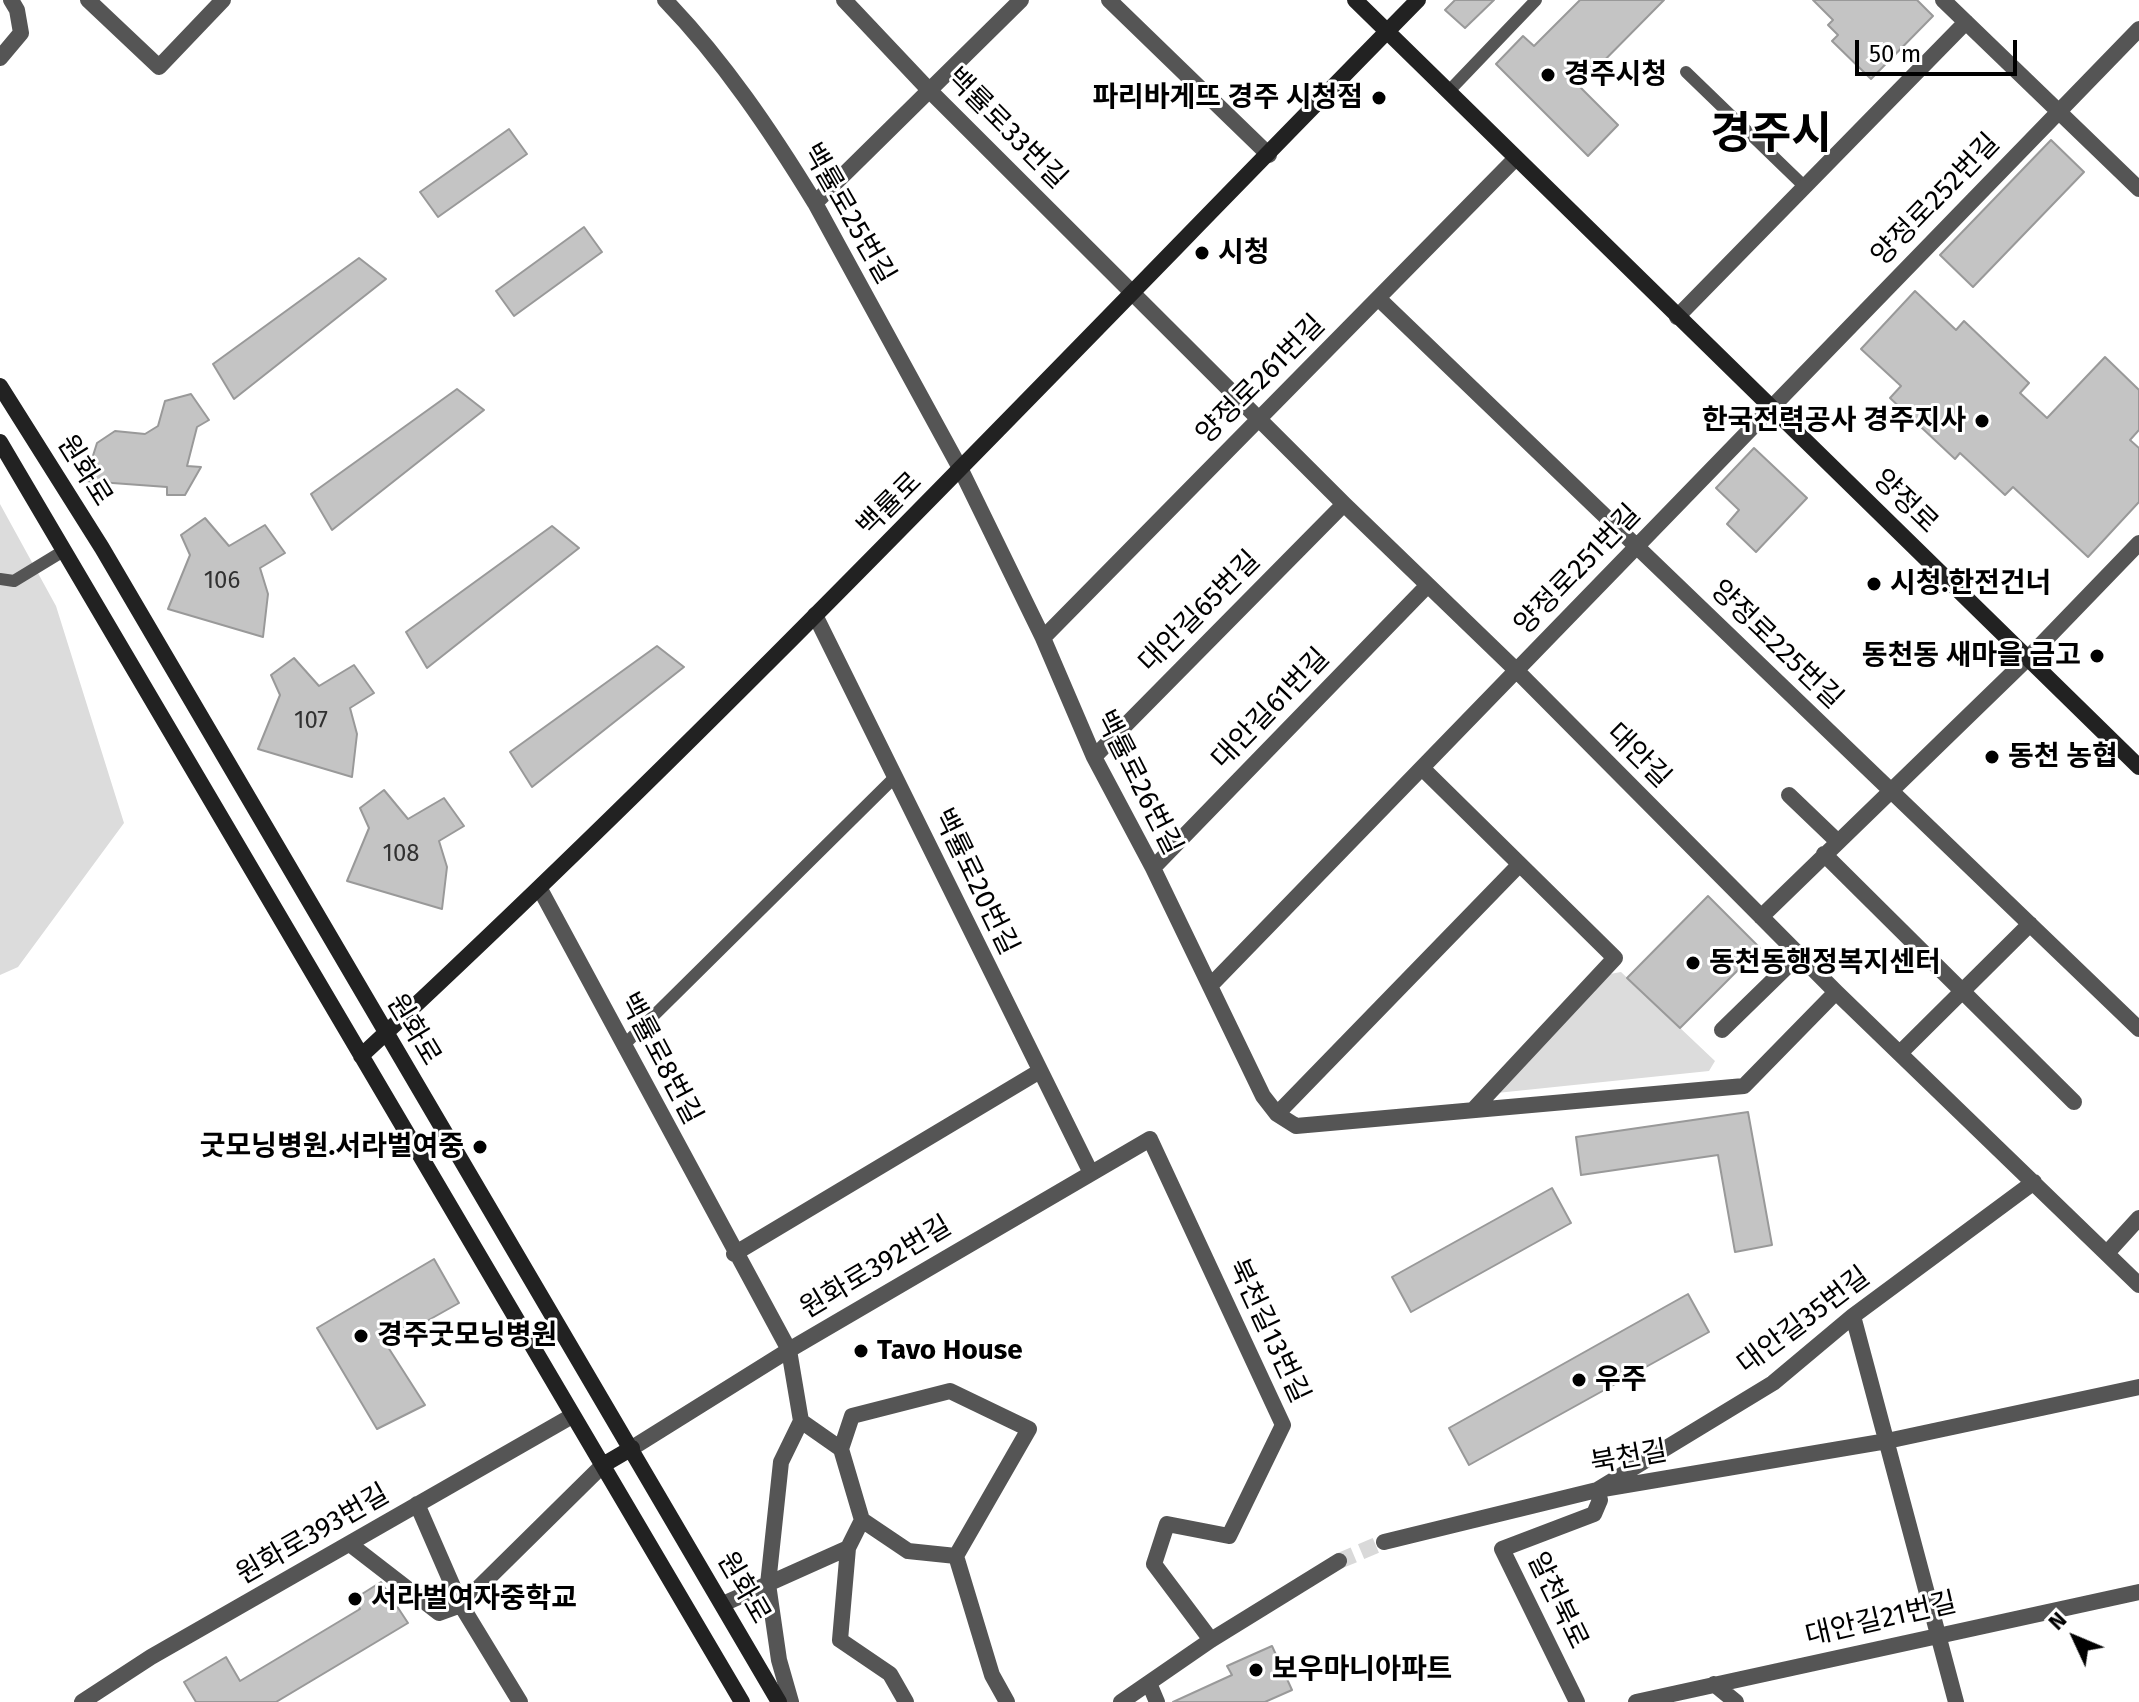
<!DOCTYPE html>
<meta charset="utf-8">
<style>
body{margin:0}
#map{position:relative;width:2139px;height:1702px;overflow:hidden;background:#fff;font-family:"Fira Sans",sans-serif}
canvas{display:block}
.north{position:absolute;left:2035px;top:1598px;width:80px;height:80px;-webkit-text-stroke:6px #fff;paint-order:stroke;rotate:314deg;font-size:22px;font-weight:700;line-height:32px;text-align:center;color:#000}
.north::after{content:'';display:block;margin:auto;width:28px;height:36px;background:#000;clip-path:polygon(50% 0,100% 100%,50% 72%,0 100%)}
.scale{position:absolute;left:1855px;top:40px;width:162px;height:36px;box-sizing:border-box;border:4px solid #000;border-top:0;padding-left:10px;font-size:24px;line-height:28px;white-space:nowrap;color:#000;-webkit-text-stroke:6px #fff;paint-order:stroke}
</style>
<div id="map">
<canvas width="2139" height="1702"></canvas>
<div class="north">N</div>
<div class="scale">50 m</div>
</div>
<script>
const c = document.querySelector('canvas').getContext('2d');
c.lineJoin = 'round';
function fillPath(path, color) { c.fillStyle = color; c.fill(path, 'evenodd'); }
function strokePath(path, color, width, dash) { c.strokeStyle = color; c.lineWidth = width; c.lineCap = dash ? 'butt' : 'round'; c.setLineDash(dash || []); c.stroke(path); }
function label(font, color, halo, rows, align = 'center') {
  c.font = font + ' "Fira Sans","Noto Sans KR",sans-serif'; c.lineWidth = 6; c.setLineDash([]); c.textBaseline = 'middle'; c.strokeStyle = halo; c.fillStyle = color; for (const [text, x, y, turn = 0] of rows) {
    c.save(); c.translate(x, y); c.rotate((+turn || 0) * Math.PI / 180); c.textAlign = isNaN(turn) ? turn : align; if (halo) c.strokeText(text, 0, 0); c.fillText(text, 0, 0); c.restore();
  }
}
fillPath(new Path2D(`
 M0,504L56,606L124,823L18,967L0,975Z
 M1621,972L1715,1061L1709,1071L1487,1094L1610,974Z`), '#dcdcdc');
const building = new Path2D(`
 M1455,0H1494L1465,28L1445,10Z
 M1580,0H1664L1579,86L1618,125L1588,156L1496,64L1523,36L1534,46Z
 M1813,0H1917L1933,16L1871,79L1832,41L1838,35L1828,25L1833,20Z
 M509,129L527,154L438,217L420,192Z
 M2051,140L2084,172L1973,287L1940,255Z
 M584,227L602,252L514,316L496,291Z
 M359,258L386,279L234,399L213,364Z
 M1915,291L1956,330L1964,321L2029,383L2020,393L2047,418L2105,357L2139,390V430L2130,440L2139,448V502L2088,557L2013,487L2005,495L1960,453L1955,459L1890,398L1901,386L1861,349Z
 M457,389L484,410L332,530L311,494Z
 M191,394L209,420L197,427L187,466L201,467L185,495H167V487L85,481L97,443L115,431L145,434L158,426L165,401Z
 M1754,448L1807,498L1756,552L1727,524L1739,510L1716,488Z
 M205,518L229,546L265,525L285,553L260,568L268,594L263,637L168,609L190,555L181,535Z
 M552,526L579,548L427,668L406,632Z
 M657,646L684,667L532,787L510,752Z
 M294,658L319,686L354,665L374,693L350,708L357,734L352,777L258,749L280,695L271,675Z
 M384,790L408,819L444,798L464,826L439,841L447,867L442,909L347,881L369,828L360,808Z
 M1708,896L1760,948L1680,1028L1627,978Z
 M1748,1112L1772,1245L1735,1252L1718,1155L1581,1175L1576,1137Z
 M1552,1188L1571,1223L1411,1312L1392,1277Z
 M434,1259L459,1303L386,1344L425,1405L377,1429L317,1328Z
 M1688,1294L1709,1332L1469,1465L1449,1428Z
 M381,1582L408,1623L276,1702H196L184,1682L226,1657L240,1681L360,1609L354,1599Z
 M1272,1646L1292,1690L1265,1702H1173L1232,1675L1227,1666Z`);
fillPath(building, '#c4c4c4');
strokePath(building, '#999', 2);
strokePath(new Path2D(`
 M1339,1561L1384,1542`), '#d9d9d9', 16, [16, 8]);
strokePath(new Path2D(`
 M1686,72L1805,187
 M1448,92L1536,0
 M0,579L14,581L65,550
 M623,1046L895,777`), '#555', 12);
strokePath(new Path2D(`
 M88,0L159,67L223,0
 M665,0C723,60 771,131 815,203L961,470L1043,638L1094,757L1153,868L1263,1096L1277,1114L1296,1126L1744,1086L1836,992
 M844,0L929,90L1344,504L1517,671L1836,992L2139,1285
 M1109,0L1269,155
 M1943,0L2139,189
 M0,58L21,33L17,10L11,0
 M815,203L1021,0
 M1378,298L2139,1029
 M1677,317L1966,22
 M815,615L1090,1171
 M1043,638L1516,158
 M1094,757L1344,504
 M1422,768L1615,958L1474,1109
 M1789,795L1837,841
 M1824,854L2074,1102
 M1153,868L1427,586
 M540,889L789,1350L801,1421
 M1761,917L2028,658L2139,543
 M1210,986L2139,29
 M1722,1030L1799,955
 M1900,1053L2030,924
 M1277,1114L1519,865
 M2107,1253L2139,1218
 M734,1254L1040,1071
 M1853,1316L1956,1702
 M632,1448L789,1350L1150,1139L1283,1425L1229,1536L1167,1524L1154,1564L1211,1640
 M841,1449L852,1416L950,1391L1029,1429L956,1556
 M417,1504L461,1605L520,1702
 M862,1520L908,1551L956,1556L992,1675L1007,1702
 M1384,1542L1597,1490L1887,1441L2139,1387
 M351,1545L439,1613L461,1605L603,1465
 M848,1548L840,1640L890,1674L906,1702
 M723,1604L848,1548L862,1520L841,1449L801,1421
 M1149,1683L1157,1702
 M1714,1684L1736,1702
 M82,1702L151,1657L572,1416
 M791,1702L779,1660L768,1584L781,1462L801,1421
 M1121,1702L1211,1640L1339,1561
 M1577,1702L1502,1549L1594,1514L1600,1500L1597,1490L1773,1383L1853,1316L2034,1182
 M1636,1702L2139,1592`), '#555', 16);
strokePath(new Path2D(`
 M1355,0L2139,767
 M0,386L102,548L779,1702
 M0,442L742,1702
 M361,1056C727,717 1069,355 1418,0
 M603,1465L632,1448`), '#222', 16);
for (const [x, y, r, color] of [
 [1548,75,8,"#000"],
 [1379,98,8,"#000"],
 [1202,253,8,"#000"],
 [1982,421,8,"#000"],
 [1874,584,8,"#000"],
 [2097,656,8,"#000"],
 [1992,757,8,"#000"],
 [1693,963,8,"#000"],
 [480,1147,8,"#000"],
 [361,1336,8,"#000"],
 [861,1351,8,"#000"],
 [1579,1380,8,"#000"],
 [355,1599,8,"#000"],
 [1256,1670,8,"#000"]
]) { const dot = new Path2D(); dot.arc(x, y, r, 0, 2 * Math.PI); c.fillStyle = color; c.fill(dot); strokePath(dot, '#fff', 3); }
label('24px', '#313131', null, [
 ["106",222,581],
 ["107",311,721],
 ["108",401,854]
]);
label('bold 28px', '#000', '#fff', [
 ["경주시청",1564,75],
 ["파리바게뜨 경주 시청점",1363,98,"right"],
 ["시청",1218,253],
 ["한국전력공사 경주지사",1966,421,"right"],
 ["시청.한전건너",1890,584],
 ["동천동 새마을 금고",2081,656,"right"],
 ["동천 농협",2008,757],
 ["동천동행정복지센터",1709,963],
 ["굿모닝병원.서라벌여중",464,1147,"right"],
 ["경주굿모닝병원",377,1336],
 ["Tavo House",877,1351],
 ["우주",1595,1380],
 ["서라벌여자중학교",371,1599],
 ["보우마니아파트",1272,1670]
], 'left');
label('28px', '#000', '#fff', [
 ["백률로33번길",1006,129,45],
 ["양정로252번길",1936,200,-46],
 ["백률로25번길",848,214,60],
 ["양정로261번길",1261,380,-45],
 ["원화로",84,471,58],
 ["양정로",1905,502,44],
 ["백률로",890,505,-45],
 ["양정로251번길",1578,570,-46],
 ["대안길65번길",1200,612,-45],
 ["양정로225번길",1776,645,44],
 ["대안길61번길",1271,709,-46],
 ["대안길",1638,756,45],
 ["백률로26번길",1138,783,63],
 ["백률로20번길",975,882,64],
 ["원화로",413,1030,59],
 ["백률로8번길",660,1059,62],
 ["원화로392번길",876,1268,-31],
 ["대안길35번길",1804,1321,-37],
 ["북천길13번길",1268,1331,65],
 ["북천길",1629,1458,-10],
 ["원화로393번길",313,1535,-30],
 ["원화로",743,1588,60],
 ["알천북로",1557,1601,64],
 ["대안길21번길",1881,1620,-13]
]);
label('bold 44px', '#000', '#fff', [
 ["경주시",1771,136]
]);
</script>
